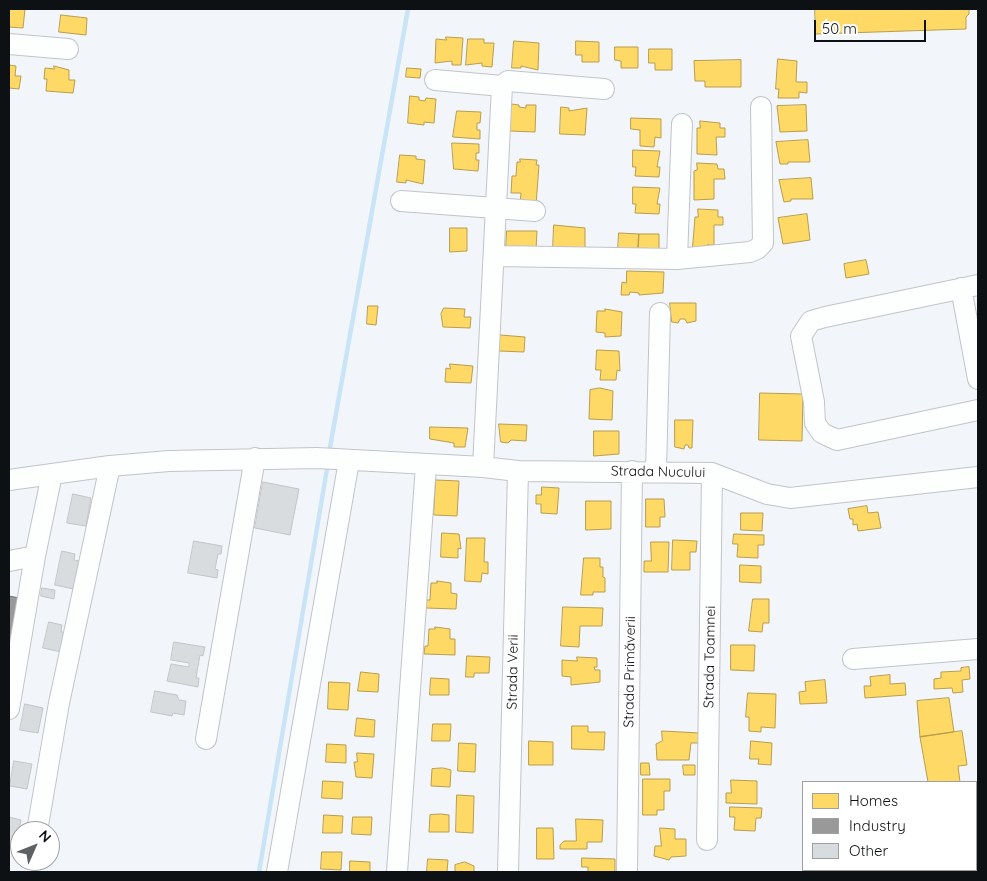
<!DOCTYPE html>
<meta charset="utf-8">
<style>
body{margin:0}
#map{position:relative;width:987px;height:881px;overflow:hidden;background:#f2f6fa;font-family:Quicksand,sans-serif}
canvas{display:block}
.frame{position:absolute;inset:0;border:10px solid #0e1113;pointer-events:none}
.legend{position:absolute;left:802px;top:781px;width:175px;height:90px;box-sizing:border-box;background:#fff;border:1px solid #9fa0a1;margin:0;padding:6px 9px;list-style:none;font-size:15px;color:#0e1113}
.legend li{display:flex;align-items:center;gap:10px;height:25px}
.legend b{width:25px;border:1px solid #9fa0a1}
.north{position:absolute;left:10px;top:821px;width:50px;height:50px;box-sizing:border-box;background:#fff;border:1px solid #9fa0a1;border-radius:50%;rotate:46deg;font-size:14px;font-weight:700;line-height:20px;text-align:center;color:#0e1113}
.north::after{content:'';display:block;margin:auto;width:18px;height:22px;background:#5e6164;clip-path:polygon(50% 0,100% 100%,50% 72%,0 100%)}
.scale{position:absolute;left:814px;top:20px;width:112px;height:22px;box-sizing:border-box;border:2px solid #0e1113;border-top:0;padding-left:6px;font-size:15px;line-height:18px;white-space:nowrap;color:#0e1113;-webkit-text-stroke:4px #fff;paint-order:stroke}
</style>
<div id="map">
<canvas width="987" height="881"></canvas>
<div class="frame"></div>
<ul class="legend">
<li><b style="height:14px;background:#ffd966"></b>Homes</li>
<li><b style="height:14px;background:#999"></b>Industry</li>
<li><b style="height:14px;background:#d9dcdf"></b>Other</li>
</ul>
<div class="north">N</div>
<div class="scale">50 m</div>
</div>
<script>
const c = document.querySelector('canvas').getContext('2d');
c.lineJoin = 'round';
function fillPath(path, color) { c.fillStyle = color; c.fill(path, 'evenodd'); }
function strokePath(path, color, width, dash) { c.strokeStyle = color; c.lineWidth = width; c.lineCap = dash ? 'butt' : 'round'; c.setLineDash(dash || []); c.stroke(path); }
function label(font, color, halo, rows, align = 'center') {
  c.font = font + ' Quicksand,sans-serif'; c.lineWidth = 5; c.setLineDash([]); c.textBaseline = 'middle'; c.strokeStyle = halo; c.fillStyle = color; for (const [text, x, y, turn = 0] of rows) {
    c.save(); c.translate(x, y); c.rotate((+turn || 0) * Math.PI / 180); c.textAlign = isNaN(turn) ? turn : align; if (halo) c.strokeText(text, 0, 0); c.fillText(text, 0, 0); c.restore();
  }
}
const homes = new Path2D(`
 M9,9H25L23,28L9,27Z
 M815,9H969V14L966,17V29L816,34Z
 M61,15L87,18L86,35L59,32Z
 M446,37L463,38L461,65H452V61L435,63L436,39L446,40Z
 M468,39H484V43H494L492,67L482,66V63L466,65Z
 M514,41L539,43L538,70L521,66V68H512Z
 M576,41L599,42V62H582V55H576Z
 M615,47H638V68H621V61L615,60Z
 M649,49H672V70H655V63H649Z
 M778,59L797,61L796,82H807V93L799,92V98H778L779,89H776Z
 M741,60V87H705V81H695L694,61Z
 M9,65L16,66L15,76H21L19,89L9,88Z
 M54,66L69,70V80H75L73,93L46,91L47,79H44L45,68L54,69Z
 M407,68L421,69L420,78L406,77Z
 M410,96L419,97V100L425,101L426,98L436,99L434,123L424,122V125L408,123Z
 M511,104L519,105V107L526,108V105H536L535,132L510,131Z
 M806,105L807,131L780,132L777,106Z
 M561,107L569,108V111L587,108L585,135L560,134Z
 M457,111L481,112L480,123H477V130H480V139L453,137Z
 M631,118L661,119V138L655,137L654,147L640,146V130L631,129Z
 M700,121L720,123V128H725V137H716L717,155L697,154V128H700Z
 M808,140L810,162H788V164H780L776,142Z
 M452,143L479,144V153H476V160H479L478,171L454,169Z
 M633,150L660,151L657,167H660L659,177L635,176L636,167H633Z
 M400,155L416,156V159L425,160L423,184L406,180V183L397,182Z
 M520,159L537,160L536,165H539L536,205L520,204L521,193H511L512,176H516L517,162H520Z
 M697,163L717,164L718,169H724L725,179H714V199L694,200V171L697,170Z
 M811,178L813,199H791V201L784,202L779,180Z
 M633,187L660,188L657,204H660L659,214L635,213L636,204H633Z
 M698,209L718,210V217H723V225H714V245H707V253L692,254L695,217H698Z
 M807,214L810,240L783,244L778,218Z
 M554,225L585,228V250L553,249Z
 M450,228H467V251L450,252Z
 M507,231H537L536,249H506Z
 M619,233L639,234L638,252L618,249Z
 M639,234H659V250L638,252Z
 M866,260L869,274L846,278L844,264Z
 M627,271L664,272L663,293L639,295V293L630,292L629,295H621L622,282L626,283Z
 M670,303H696V321L687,323L685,319H680L678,323L672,322Z
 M368,306H378L376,325L367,324Z
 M444,308L465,309L464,317H471L470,328L443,327L441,314Z
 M605,309L622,312L621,336L605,337V333L596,332L597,311H605Z
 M500,335L525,337L524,352L499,351Z
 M597,350L619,351L620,371L617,370L616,380H600L601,370H596Z
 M450,364L473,366L471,383L445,382L446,368L450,369Z
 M600,388L613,391L612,420L589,419L590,390Z
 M760,393L803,394L802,441L759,440Z
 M675,420H693L692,448H689L688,445H685L684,449L675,447Z
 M499,424L527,425L526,441L511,440L508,443L501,442Z
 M430,427L468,428L465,447H454V443L430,439Z
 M594,431H619V454L594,456Z
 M436,480L459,481L457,516L434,515Z
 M542,487L559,488L557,514L541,513V504H536V495H541Z
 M646,499H664L665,517H660V527H646Z
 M586,501H611V529L586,530Z
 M867,506L868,513L878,512L881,528L858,531L857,524L853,525V519H850L848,509Z
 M741,513H763L762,531L741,530Z
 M442,533L459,534L461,549L458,548V558L441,557Z
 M734,534L764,535V545H758V558L737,557L738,544H733Z
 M467,538H485L484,562H488V574L482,573L481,582L465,581Z
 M673,540L697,541L696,552H690V570H672Z
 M651,542H669L668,572H644V561H651Z
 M584,558H600V567H603V577L605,578V592H593V595H581Z
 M740,565L761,566V583L740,582Z
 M437,581L451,583V593L457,594L456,609L426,608V600H430L431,583H437Z
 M753,599H769V623H763L762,632L749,631Z
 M563,607L603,608L602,626H580L579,647L561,646Z
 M435,627L450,629V639H455V655L424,654L425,646H428L429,629H435Z
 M731,645H755L754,671L731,670Z
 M467,656L490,657L489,673H474V677H466Z
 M577,657L597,658V667H594L595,670H600V682L571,685V677L562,676V660L577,661Z
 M969,667L970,679L962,680L963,692L953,693L952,688L934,689V679L941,678V672L961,671V668Z
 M361,672L379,674L378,692L358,691Z
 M890,675V684L905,683L906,695L865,698L864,686H871L870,677Z
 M431,678L449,679V695H430Z
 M825,680L827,703L800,704L799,692L806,691L805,682Z
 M329,682L350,683L348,710L328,709Z
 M748,693L776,694L775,728L761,727V732L749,731V717H746Z
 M949,698L954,732L920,737L917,701Z
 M357,718L375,720L374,737L355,736Z
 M433,724H451L450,741H432Z
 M572,726H588V732H605L604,750L572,749Z
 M662,731L700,733V743H691L689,760H657L656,744L662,741Z
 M962,731L967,765L958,766L960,782H928L920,737Z
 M529,741L553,742V765H529Z
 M751,741L772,743L771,765L758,764L759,759H750Z
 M459,743L476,744L475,772L458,771Z
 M327,744L346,745V763L326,762Z
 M357,753L374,754L372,778L356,777L354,762H357Z
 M641,763H649L650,775H641Z
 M683,765H695V775H684Z
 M443,768L451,770L450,787L431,786L432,769Z
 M643,779H670V791H664V810H657V815H643Z
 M731,780L757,781V804L726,803V793H731Z
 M323,781L343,782L342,799L322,798Z
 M457,795L474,796L473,833L456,832Z
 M730,807L762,808L761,818H756L755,831L734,830L735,817H730Z
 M441,814L449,815V832H429L430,815Z
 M324,815L343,816L342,833H323Z
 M353,817H372L371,835L352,834Z
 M576,819L603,820L602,842H587V849H560V845L564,841H576Z
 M537,828H553L554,859H537Z
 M660,828L675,829V839H686V856L671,857L669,860L654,856L655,846H661Z
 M322,852H342L341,870L321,869Z
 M582,858L615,859V872H588V867H582Z
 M428,859L448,860L447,872H427Z
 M350,861L370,862V872H350Z
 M465,862L474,866V872H455V865Z
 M882,870H929L923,872H883Z`);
fillPath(homes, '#ffd966');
strokePath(homes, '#b79d4d', 1);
const industry = new Path2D(`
 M9,596L24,599L9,676Z`);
fillPath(industry, '#999');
strokePath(industry, '#6f7071', 1);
strokePath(new Path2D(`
 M329,453L408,9
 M976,810L978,809
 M259,872L328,463
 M829,872L835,870`), '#c9e4f7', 4.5);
const building = new Path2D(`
 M263,482L299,489L290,535L255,528Z
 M73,494L91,498L86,526L67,523Z
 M194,541L222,546L221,554H218L215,569L218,570L217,578L188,573Z
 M62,551L75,554L74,560L79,561L77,570L79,571L73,589L55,585Z
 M42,588L55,590L54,599L41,596Z
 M49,622L62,625L61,632H65L61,652L43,648Z
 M174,642L205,647L203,656L200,655L196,678H199L198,687L167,681L171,664L189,667V663L171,660Z
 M155,691L177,695L179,700L186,701L184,715L173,713L172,716L151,712Z
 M25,704L43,708L38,733L20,730Z
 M14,761L32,764L27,789L10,786Z
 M9,817L21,820L15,849L9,848Z`);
fillPath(building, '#d9dcdf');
strokePath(building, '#c2c5c8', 1);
const minor = new Path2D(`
 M9,44L68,49
 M435,80L502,86
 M401,201L535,211
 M494,256L677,259L750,252L757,249L763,243L761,107
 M677,259L682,124
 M978,285L825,317L811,321L801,336L814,402L815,423L822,433L837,440L978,410
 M961,288L978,379
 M483,467L502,86L508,81L604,89
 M656,471L660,313
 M9,480L110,466L169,461L317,458L483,467L518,471L712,473L767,494L790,498L978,477
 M9,561L35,556
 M853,659L978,649
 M9,709L35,556L52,474
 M206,739L255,458
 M37,831L59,703L110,466
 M707,840L712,473
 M277,872L349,461
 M397,872L426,465
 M508,872L518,471
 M627,872L632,471`);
strokePath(minor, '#c1c4c7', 22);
strokePath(minor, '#fdfefe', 20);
label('14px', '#0e1113', '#fff', [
 ["Strada Nucului",658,472,1],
 ["Strada Toamnei",710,657,-89],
 ["Strada Verii",513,672,-89],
 ["Strada Primăverii",630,672,-89]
]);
</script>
